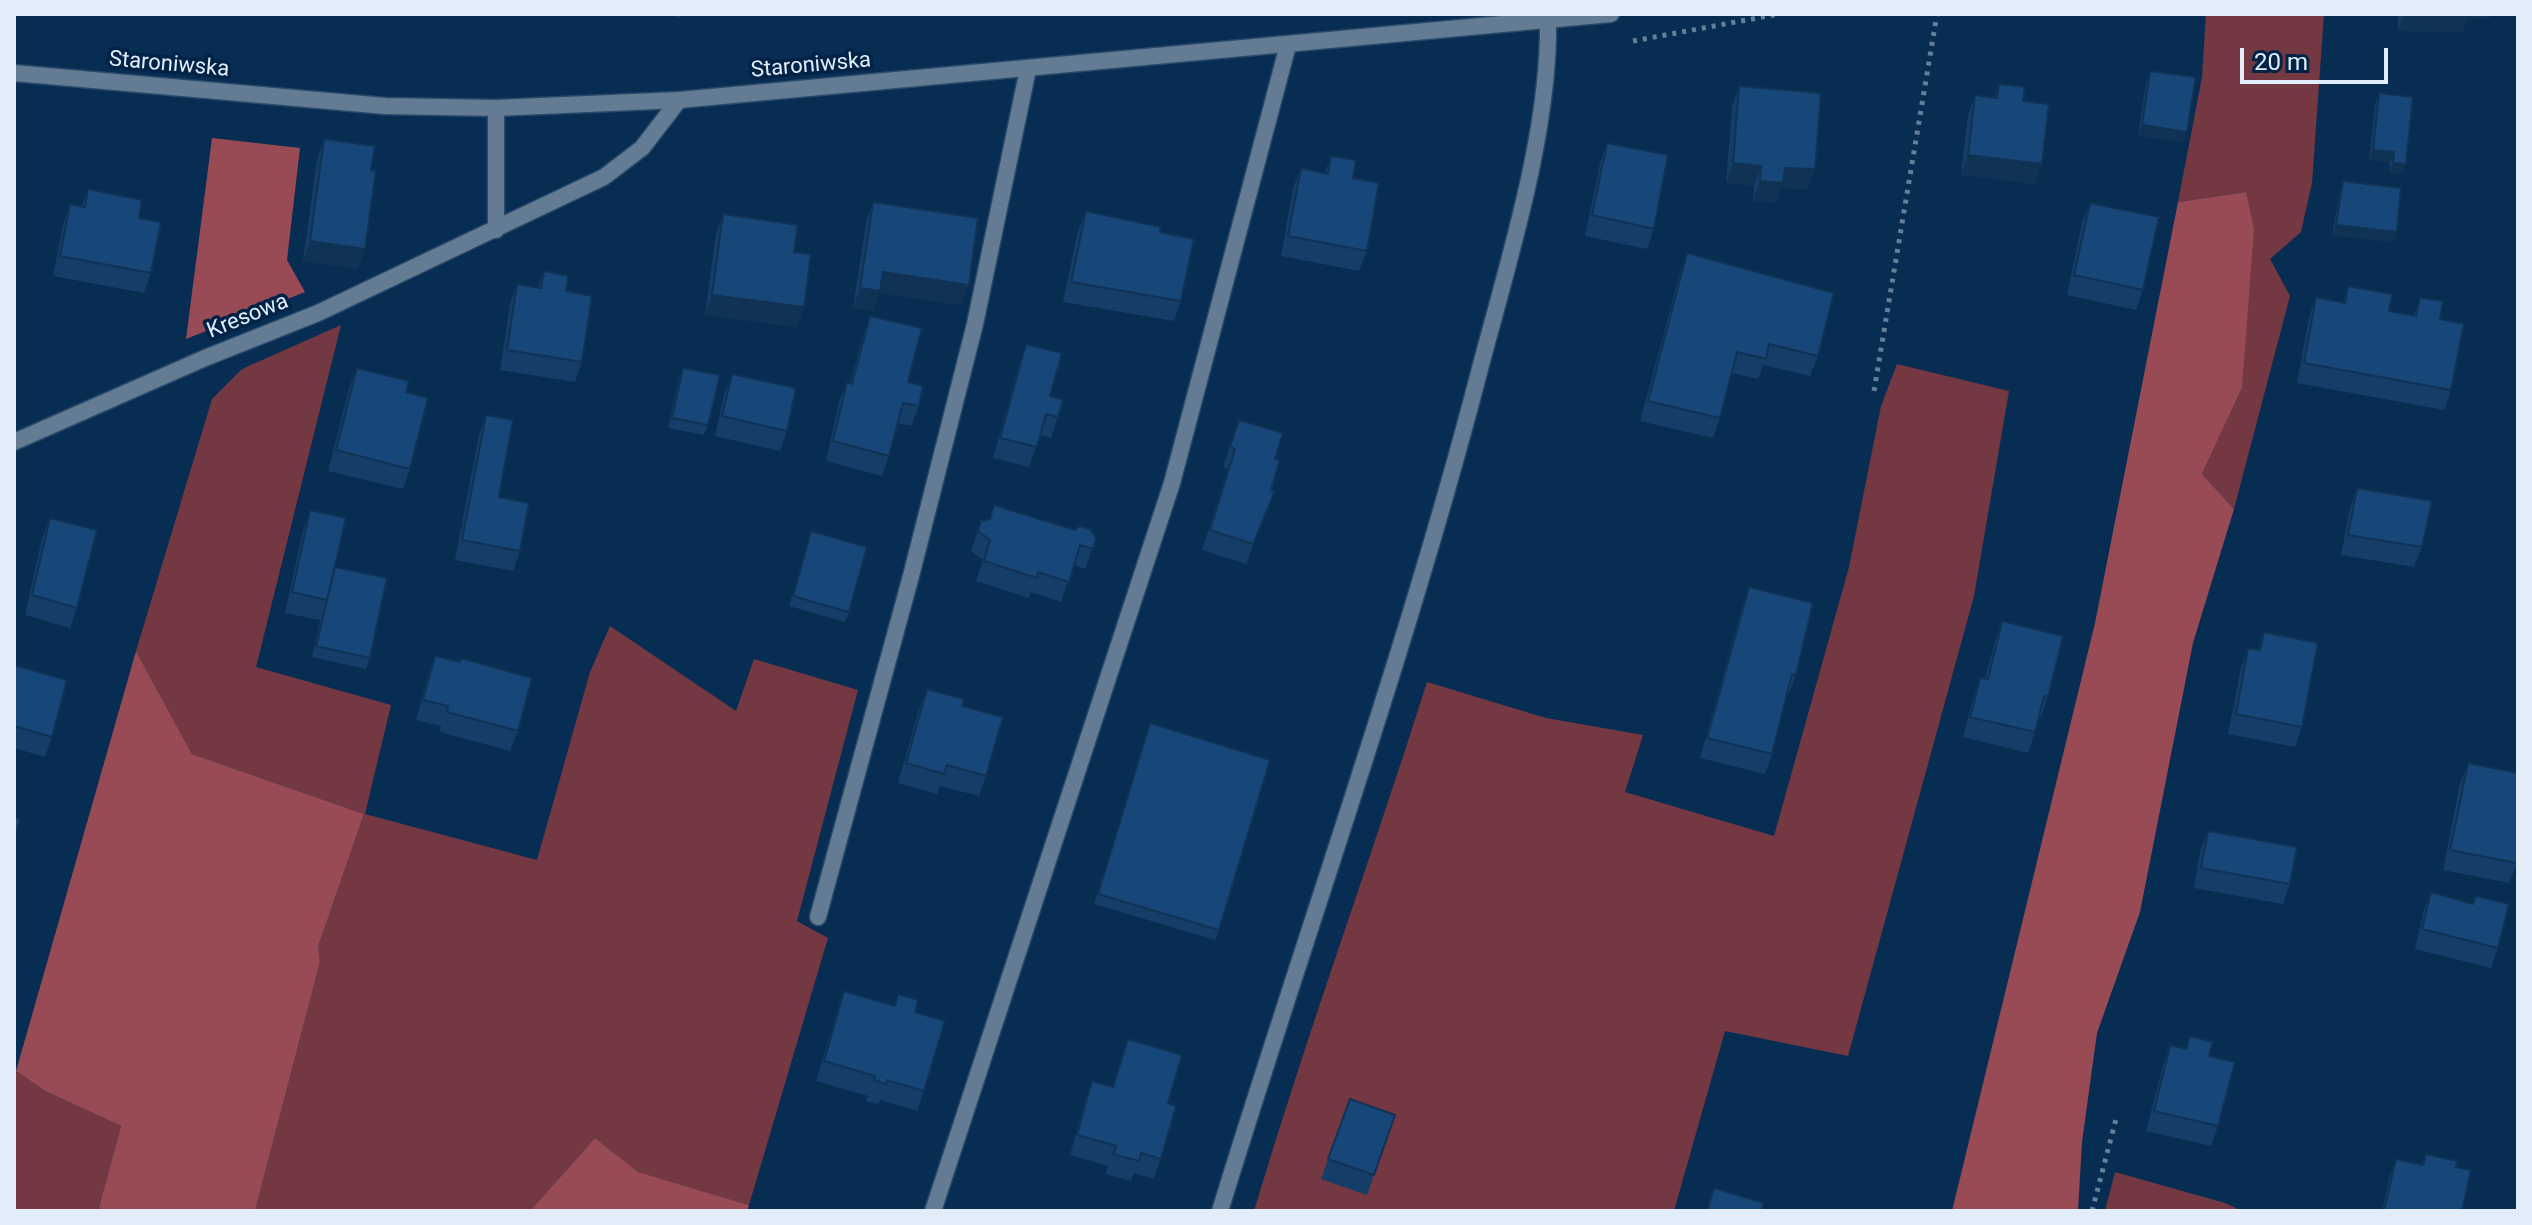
<!DOCTYPE html>
<style>
body{margin:0}
#map{position:relative;width:2532px;height:1225px;overflow:hidden;background:#082d52;font-family:Roboto,sans-serif}
canvas{display:block}
.frame{position:absolute;inset:0;border:16px solid #e2edf9;pointer-events:none}
.scale{position:absolute;left:2240px;top:48px;width:148px;height:36px;box-sizing:border-box;border:4px solid #e2edf9;border-top:0;padding-left:10px;font-size:24px;line-height:28px;white-space:nowrap;color:#e2edf9;-webkit-text-stroke:6px #002347;paint-order:stroke}
</style>
<div id="map">
<canvas width="2532" height="1225"></canvas>
<div class="frame"></div>
<div class="scale">20 m</div>
</div>
<script>
const c = document.querySelector('canvas').getContext('2d');
c.lineJoin = 'round';
function fillPath(path, color) { c.fillStyle = color; c.fill(path, 'evenodd'); }
function strokePath(path, color, width, dash) { c.strokeStyle = color; c.lineWidth = width; c.lineCap = dash ? 'butt' : 'round'; c.setLineDash(dash || []); c.stroke(path); }
function label(font, color, halo, rows, align = 'center') {
  c.font = font + ' Roboto,sans-serif'; c.lineWidth = 7; c.setLineDash([]); c.textBaseline = 'middle'; c.strokeStyle = halo; c.fillStyle = color; for (const [text, x, y, turn = 0] of rows) {
    c.save(); c.translate(x, y); c.rotate((+turn || 0) * Math.PI / 180); c.textAlign = isNaN(turn) ? turn : align; if (halo) c.strokeText(text, 0, 0); c.fillText(text, 0, 0); c.restore();
  }
}
fillPath(new Path2D(`
 M2206,14H2324L2312,183L2301,232L2270,259L2290,296L2234,509L2202,474L2242,388L2246,192L2178,202L2202,77Z
 M341,325L256,667L391,705L365,814L537,860L590,672L610,626L736,711L754,659L858,690L797,921L828,938L749,1205L637,1172L595,1138L530,1211H255L320,962L318,947L364,814L192,754L136,651L212,399L242,369Z
 M1897,364L2009,391L1974,596L1848,1056L1725,1031L1674,1211H1254C1307,1033 1371,859 1427,682L1546,718L1643,735L1625,792L1774,836L1849,567L1881,406Z
 M16,1071L45,1091L121,1126L98,1211H14Z
 M2115,1172L2225,1203L2242,1211H2105Z`), '#733841');
fillPath(new Path2D(`
 M212,138L300,148L287,260L305,292L186,339Z
 M2246,192L2254,229L2242,388L2202,474L2234,509L2193,643L2140,912L2097,1033L2082,1142L2078,1211H1952L2095,623L2178,202Z
 M136,651L192,754L364,814L318,947L320,962L255,1211H98L121,1126L45,1091L16,1071Z
 M595,1138L638,1172L749,1205L747,1211H530Z`), '#984a55');
const minor = new Path2D(`
 M496,108V230
 M14,442L205,358L318,313L604,177L642,148L679,100
 M818,917L911,576L975,324L1028,69
 M933,1211L1172,483L1288,45
 M1220,1211C1307,928 1408,648 1482,361C1510,256 1550,128 1548,20`);
const tertiary = new Path2D(`
 M14,73L385,106L496,108L679,100L1611,14`);
strokePath(minor, '#274869', 19);
strokePath(tertiary, '#274869', 19);
strokePath(new Path2D(`
 M1633,41L1779,14
 M1874,391L1937,14
 M2092,1211L2116,1119`), '#657f99', 5, [4, 6]);
strokePath(minor, '#647b94', 16);
strokePath(tertiary, '#647b94', 16);
fillPath(new Path2D(`
 M666,14H681L680,18Z
 M2398,14H2491L2489,19H2467L2462,32L2398,31Z
 M2150,71L2187,132L2183,142L2138,136L2146,82Z
 M1999,84L2023,101L2035,184L1961,175L1968,115L1975,95L1994,98Z
 M1739,86L1815,169L1807,189L1781,188L1776,203L1753,201L1754,186L1726,183L1732,106Z
 M2379,93L2403,174L2389,173L2390,162L2369,160L2375,104Z
 M324,139L358,269L303,261L317,159Z
 M1607,143L1654,229L1647,249L1585,236L1600,163Z
 M1331,156L1353,178L1367,251L1359,271L1281,256L1293,188L1301,168L1325,173Z
 M2343,181L2397,232L2393,242L2332,235L2340,192Z
 M88,189L139,218L151,273L144,293L53,276L63,224L70,204L81,207Z
 M873,202L961,305L879,293L873,311L853,308L866,222Z
 M2090,203L2143,290L2136,310L2067,295L2082,223Z
 M1086,211L1160,232L1181,301L1174,321L1063,302L1078,231Z
 M723,214L794,252L804,307L796,327L705,315L716,234Z
 M1687,253L1818,356L1810,376L1763,365L1758,379L1732,373L1720,418L1713,438L1640,421L1680,273Z
 M544,271L582,362L575,382L500,370L510,304L517,284L538,288Z
 M2348,286L2389,311L2414,315L2420,298L2440,319L2451,390L2444,410L2297,383L2309,317L2316,297L2343,302Z
 M870,316L908,382L919,406L911,426L898,423L889,456L882,476L826,461L839,402L847,382L850,384L863,336Z
 M1026,344L1050,396L1058,417L1051,438L1040,435L1029,467L993,458L1019,364Z
 M357,368L406,392L410,469L403,489L328,471L349,388Z
 M683,368L708,425L704,435L668,428L679,378Z
 M732,374L787,431L780,451L715,436L724,394Z
 M486,415L499,497L520,551L513,571L455,560L479,435Z
 M1239,420L1275,459L1271,490L1275,491L1246,564L1202,550L1228,469L1223,467Z
 M2357,488L2422,547L2414,567L2341,555L2350,508Z
 M994,505L1096,538L1085,569L1074,565L1061,602L1031,592L1029,598L976,581L983,560L971,551L981,521L989,519Z
 M310,510L335,567L370,658L366,669L312,657L320,620L285,613L303,530Z
 M50,518L77,608L70,628L25,615L42,538Z
 M811,531L849,612L845,622L789,606Z
 M1749,587L1796,675L1788,695H1786L1772,754L1765,774L1700,758L1742,607Z
 M2002,621L2048,697L2041,717L2039,716L2035,732L2028,753L1963,737L1973,698L1980,678H1985L1995,641Z
 M2264,632L2302,727L2295,747L2228,734L2241,668L2248,648L2258,650Z
 M435,656L518,731L510,751L440,732L441,726L416,720L428,676Z
 M14,665L52,737L45,757L14,748Z
 M927,689L962,706L986,776L979,796L940,786L937,794L898,783L919,709Z
 M1150,723L1219,930L1215,940L1094,904Z
 M2468,763L2517,863L2509,883L2443,870L2460,783Z
 M2208,831L2290,884L2283,904L2194,888L2200,851Z
 M2431,892L2473,904L2498,948L2491,968L2415,949L2423,913Z
 M844,991L894,1005L898,994L915,1012L924,1091L917,1111L880,1100L878,1104L866,1101L868,1096L816,1081L837,1011Z
 M2190,1036L2209,1056L2218,1126L2211,1146L2146,1131L2163,1065L2170,1045L2185,1049Z
 M1128,1039L1168,1103L1161,1159L1153,1179L1134,1173L1131,1181L1105,1174L1108,1166L1070,1155L1085,1101L1092,1081L1112,1087Z
 M1350,1099L1395,1115L1367,1195L1321,1179Z
 M2426,1154L2456,1167L2462,1211H2382L2389,1179L2396,1159L2421,1165Z`), '#143d68');
fillPath(new Path2D(`
 M2404,14H2491L2489,19H2467L2462,32L2398,31Z
 M2142,125L2187,132L2183,142L2138,136Z
 M2373,150L2394,152L2390,162L2369,160Z
 M1968,155L2042,164L2035,184L1961,175Z
 M1733,163L1761,166L1754,186L1726,183Z
 M2393,163L2406,164L2403,174L2389,173Z
 M1785,168L1815,169L1807,189L1781,188L1776,203L1753,201L1760,181Z
 M2336,225L2397,232L2393,242L2332,235Z
 M310,241L365,249L358,269L303,261Z
 M883,272L969,285L961,305L879,293L873,311L853,308L860,288Z
 M712,295L804,307L796,327L705,315Z`), '#103255');
const building = new Path2D(`
 M2150,71L2196,77L2187,132L2142,125Z
 M1999,84L2025,87L2023,101L2049,104L2042,164L1968,155L1975,95L1997,98Z
 M1739,86L1821,93L1815,169L1785,168L1783,183L1760,181L1761,166L1733,163Z
 M2379,93L2413,97L2406,164L2393,163L2394,152L2373,150Z
 M324,139L375,146L371,170L376,171L365,249L310,241Z
 M1607,143L1668,155L1654,229L1592,215Z
 M1331,156L1356,160L1353,178L1379,183L1367,251L1288,236L1301,168L1328,174Z
 M2343,181L2401,188L2397,232L2336,225Z
 M88,189L142,200L139,218L161,222L151,273L60,256L70,204L85,207Z
 M873,202L978,218L969,285L883,272L880,291L860,288Z
 M2090,203L2159,217L2143,290L2074,275Z
 M1086,211L1161,227L1160,232L1194,239L1181,301L1071,282Z
 M723,214L798,225L794,252L811,254L804,307L712,295Z
 M1687,253L1834,293L1818,356L1769,344L1766,359L1737,352L1720,418L1648,401Z
 M544,271L568,276L566,291L592,296L582,362L507,350L517,284L541,288Z
 M2348,286L2392,294L2389,311L2416,316L2420,298L2443,301L2440,319L2464,324L2451,390L2304,363L2316,297L2345,303Z
 M870,316L922,328L908,382L923,386L919,406L903,403L889,456L833,441L847,382L852,384Z
 M1026,344L1062,353L1050,396L1063,400L1058,417L1046,414L1037,447L1000,438Z
 M357,368L409,381L406,392L428,398L410,469L336,450Z
 M683,368L720,375L708,425L672,418Z
 M732,374L796,388L787,431L722,416Z
 M486,415L513,420L499,497L529,503L520,551L462,540Z
 M1239,420L1283,433L1275,459L1280,460L1271,490L1275,491L1253,544L1210,530L1235,449L1230,447Z
 M2357,488L2432,501L2422,547L2348,535Z
 M994,505L1075,530L1080,526L1090,529L1096,538L1093,549L1080,545L1069,582L1038,572L1037,578L984,561L990,540L978,531L981,521L990,519Z
 M310,510L346,518L327,600L292,592Z
 M50,518L97,530L77,608L32,595Z
 M811,531L867,547L849,612L793,596Z
 M335,567L387,578L370,658L316,646Z
 M1749,587L1813,603L1796,675L1792,674L1772,754L1707,738Z
 M2002,621L2063,636L2048,697L2044,696L2035,732L1970,717L1980,678L1988,679Z
 M2264,632L2318,643L2302,727L2236,714L2248,648L2260,650Z
 M435,656L460,662L461,658L532,678L518,731L447,712L448,706L423,700Z
 M14,665L67,680L52,737L14,726Z
 M927,689L964,699L962,706L1003,717L986,776L947,765L944,774L906,763Z
 M1150,723L1270,760L1219,930L1098,894Z
 M2468,763L2518,773V857L2517,863L2450,850Z
 M14,817L20,819L14,838Z
 M2208,831L2297,847L2290,884L2201,868Z
 M2431,892L2473,904L2476,896L2509,904L2498,948L2422,929Z
 M844,991L895,1006L898,994L918,1000L915,1012L945,1021L924,1091L887,1080L886,1084L874,1080L875,1076L824,1061Z
 M2190,1036L2213,1042L2209,1056L2235,1062L2218,1126L2154,1111L2170,1045L2186,1049Z
 M1128,1039L1182,1055L1168,1103L1176,1106L1161,1159L1141,1153L1139,1161L1113,1154L1117,1146L1077,1135L1092,1081L1113,1087Z
 M1350,1099L1395,1115L1374,1175L1328,1159Z
 M2426,1154L2457,1161L2456,1167L2471,1170L2462,1211H2384L2396,1159L2423,1165Z
 M1714,1188L1764,1203L1761,1211H1707Z`);
fillPath(building, '#174779');
strokePath(building, '#103255', 2);
label('22px', '#e2edf9', '#002347', [
 ["Staroniwska",169,65,5],
 ["Staroniwska",811,66,-5],
 ["Kresowa",248,317,-22]
]);
</script>
